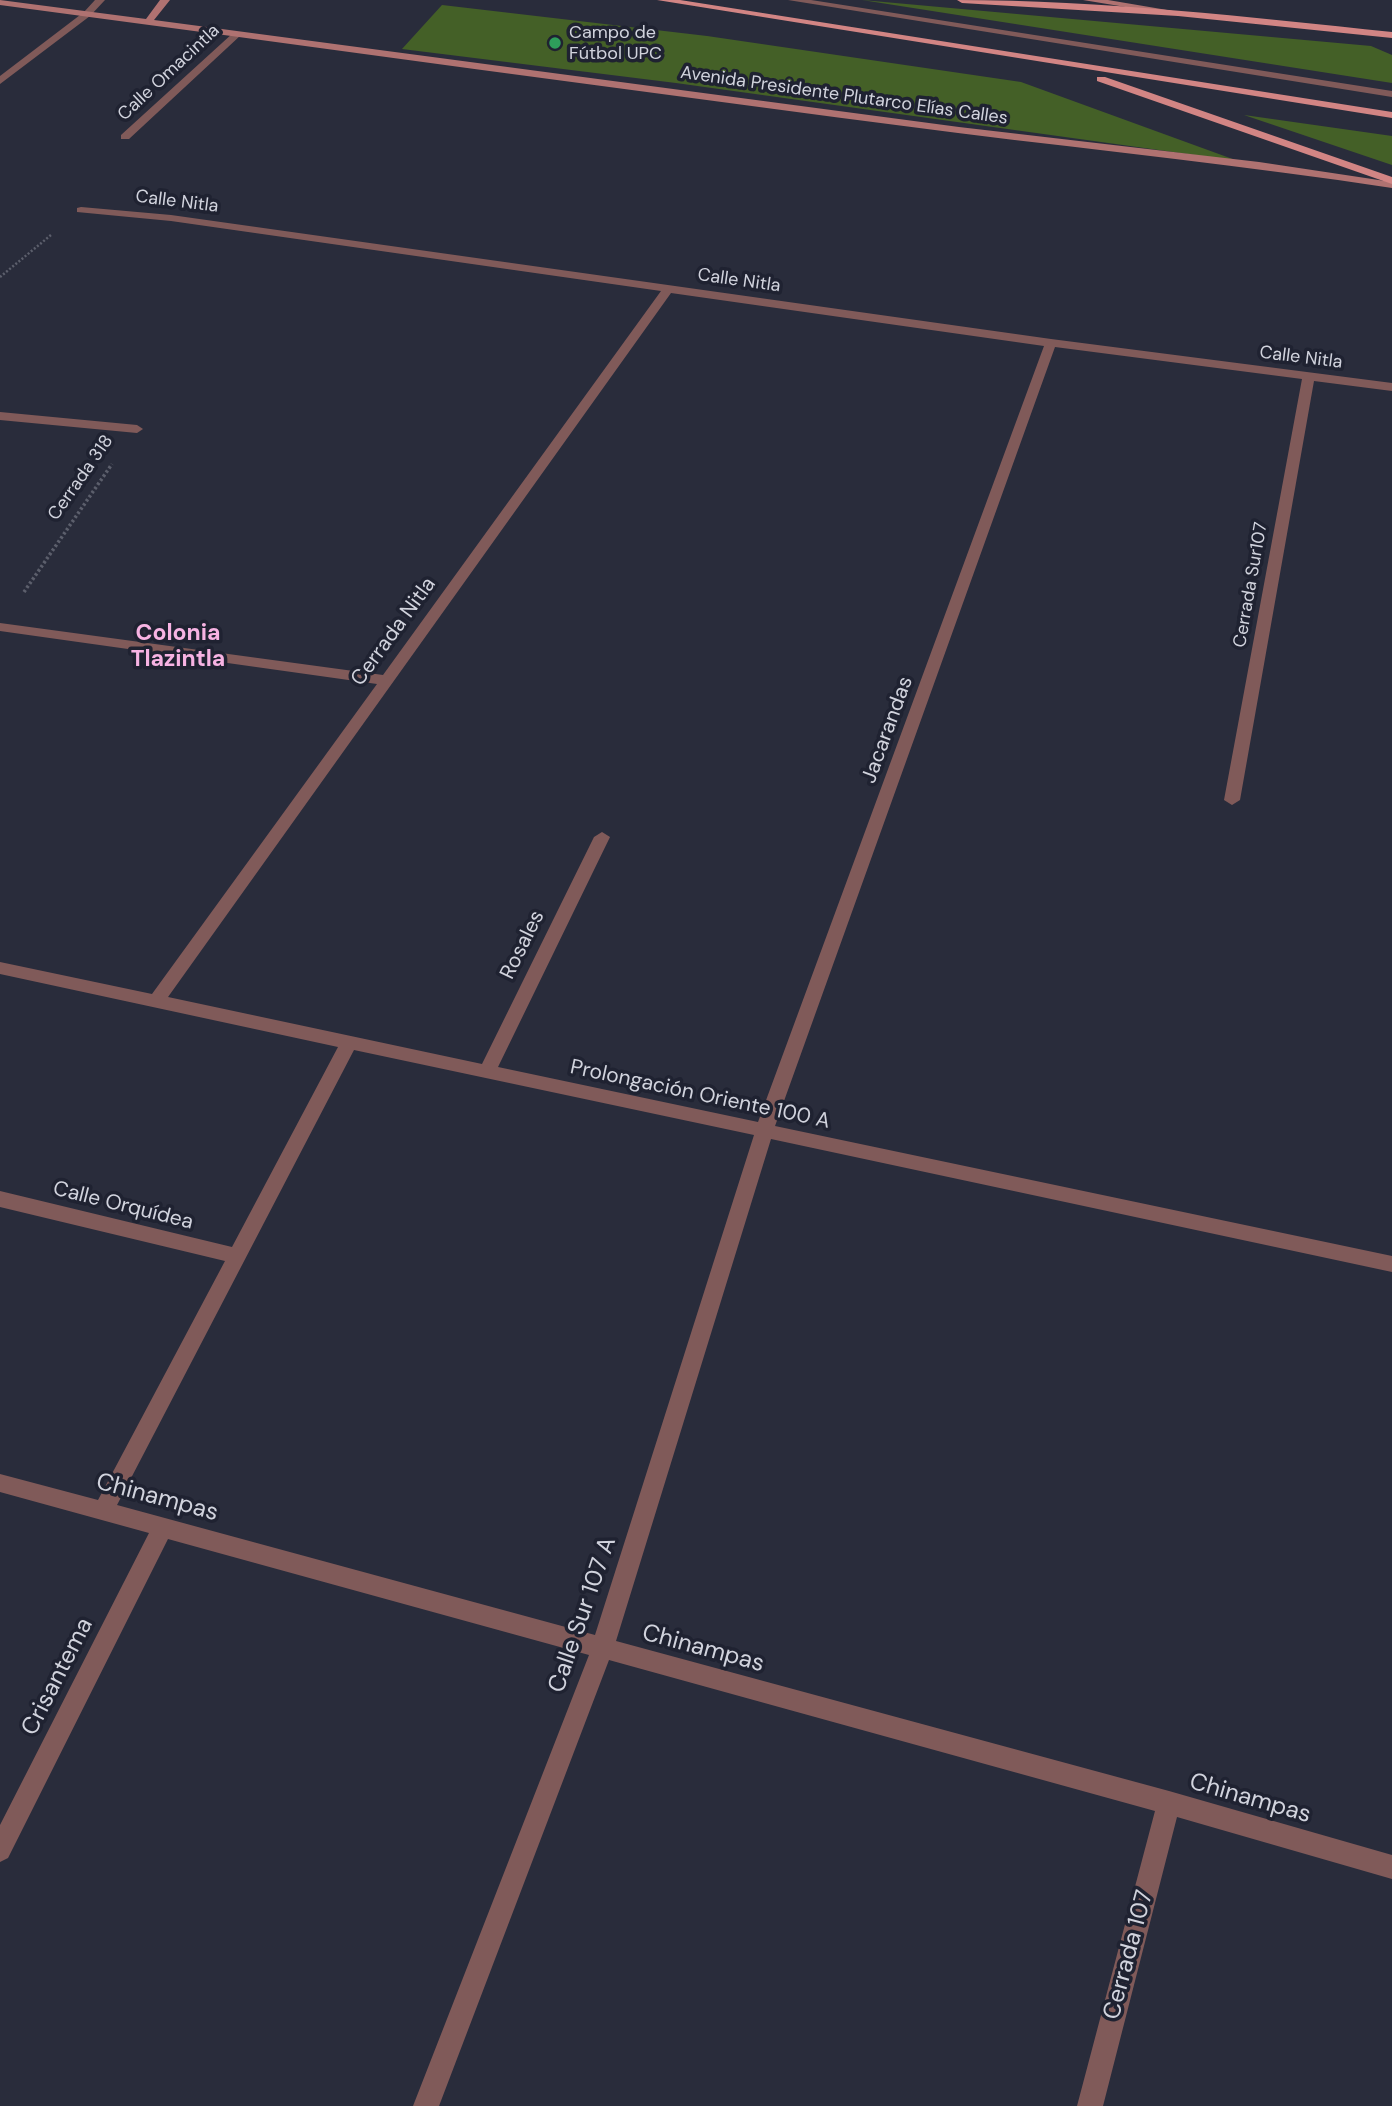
<!DOCTYPE html>
<meta charset="utf-8">
<style>
body{margin:0}
canvas{display:block;background:#292c3b}
</style>
<canvas width="1392" height="2106"></canvas>
<script>
const c = document.querySelector('canvas').getContext('2d');
c.lineJoin = 'round';
function fillPath(path, color) { c.fillStyle = color; c.fill(path, 'evenodd'); }
function strokePath(path, color, width, dash) { c.strokeStyle = color; c.lineWidth = width; c.lineCap = dash ? 'butt' : 'round'; c.setLineDash(dash || []); c.stroke(path); }
function label(font, color, halo, rows, align = 'center') {
  c.font = font + ' "DM Sans",sans-serif'; c.lineWidth = 7; c.setLineDash([]); c.textBaseline = 'middle'; c.strokeStyle = halo; c.fillStyle = color; for (const [text, x, y, turn = 0] of rows) {
    c.save(); c.translate(x, y); c.rotate((+turn || 0) * Math.PI / 180); c.textAlign = isNaN(turn) ? turn : align; if (halo) c.strokeText(text, 0, 0); c.fillText(text, 0, 0); c.restore();
  }
}
fillPath(new Path2D(`
 M862,0L1371,46L1392,55V83Z
 M442,5L707,36L1021,82L1238,161L676,83L402,49Z
 M1244,115L1392,136V165Z`), '#446027');
strokePath(new Path2D(`
 M0,277L51,235`), '#5c5f6c', 2.5, [2, 2]);
strokePath(new Path2D(`
 M24,592L112,464`), '#5c5f6c', 3.5, [2.5, 2.5]);
fillPath(new Path2D(`
 M95,0H105L90,16L0,84V76L84,12Z
 M788,0H811L1392,91V97Z
 M233,33L241,35L129,139H121V135Z`), '#805a59');
fillPath(new Path2D(`
 M81,207L171,215L1051,339L1392,383V391L1314,381L1240,800L1232,805L1224,800L1302,379L1055,347L775,1126L1392,1256V1272L771,1139L616,1641L1169,1791L1392,1855V1879L1177,1817L1103,2106H1077L1155,1811L609,1660L439,2106H413L589,1655L168,1539L8,1858L0,1862V1825L149,1533L0,1492V1474L98,1500L225,1261L0,1207V1191L232,1247L338,1047L0,974V962L152,994L377,684L0,631V623L383,675L661,291L171,221L77,212V208ZM671,293L1044,346L758,1122L498,1067L610,837L602,832L594,837L482,1064L168,997ZM354,1050L754,1135L595,1635L117,1505Z
 M0,412L137,425L143,429L137,433L0,420Z`), '#805a59');
fillPath(new Path2D(`
 M0,0L146,19L160,0H170L154,20L959,127L1259,162L1392,182V188C1248,166 1103,151 958,133C638,92 318,47 0,5Z
 M1083,0H1108L1173,11L1168,14Z`), '#af7271');
fillPath(new Path2D(`
 M657,0H680L1392,112V118Z
 M957,0C1103,0 1248,17 1392,32V38L1178,16L962,3Z
 M1097,77H1105L1392,177V184L1097,81Z`), '#d28584');
for (const [x, y, r, color] of [
 [555,43,7,"#2e9e5b"]
]) { const dot = new Path2D(); dot.arc(x, y, r, 0, 2 * Math.PI); c.fillStyle = color; c.fill(dot); strokePath(dot, '#1f2231', 2.5); }
label('18px', '#d1d3dd', '#1f2231', [
 ["Campo de",569,33],
 ["Fútbol UPC",569,54]
], 'left');
label('18px', '#d1d3dd', '#1f2231', [
 ["Calle Omacintla",169,73,-43],
 ["Avenida Presidente Plutarco Elías Calles",844,96,8],
 ["Calle Nitla",177,202,7],
 ["Calle Nitla",739,281,8],
 ["Calle Nitla",1301,358,7],
 ["Cerrada 318",81,478,-55],
 ["Cerrada Sur107",1251,585,-80]
]);
label('21px', '#d1d3dd', '#1f2231', [
 ["Cerrada Nitla",394,632,-54],
 ["Jacarandas",888,730,-70],
 ["Rosales",523,945,-64],
 ["Prolongación Oriente 100 A",700,1095,12],
 ["Calle Orquídea",123,1206,14]
]);
label('bold 23px', '#f7b3e3', '#1f2231', [
 ["Colonia",178,634],
 ["Tlazintla",178,660]
]);
label('24px', '#d1d3dd', '#1f2231', [
 ["Chinampas",157,1498,15],
 ["Calle Sur 107 A",583,1615,-71],
 ["Chinampas",703,1649,15],
 ["Crisantema",58,1677,-63],
 ["Chinampas",1250,1799,16],
 ["Cerrada 107",1129,1955,-75]
]);
</script>
